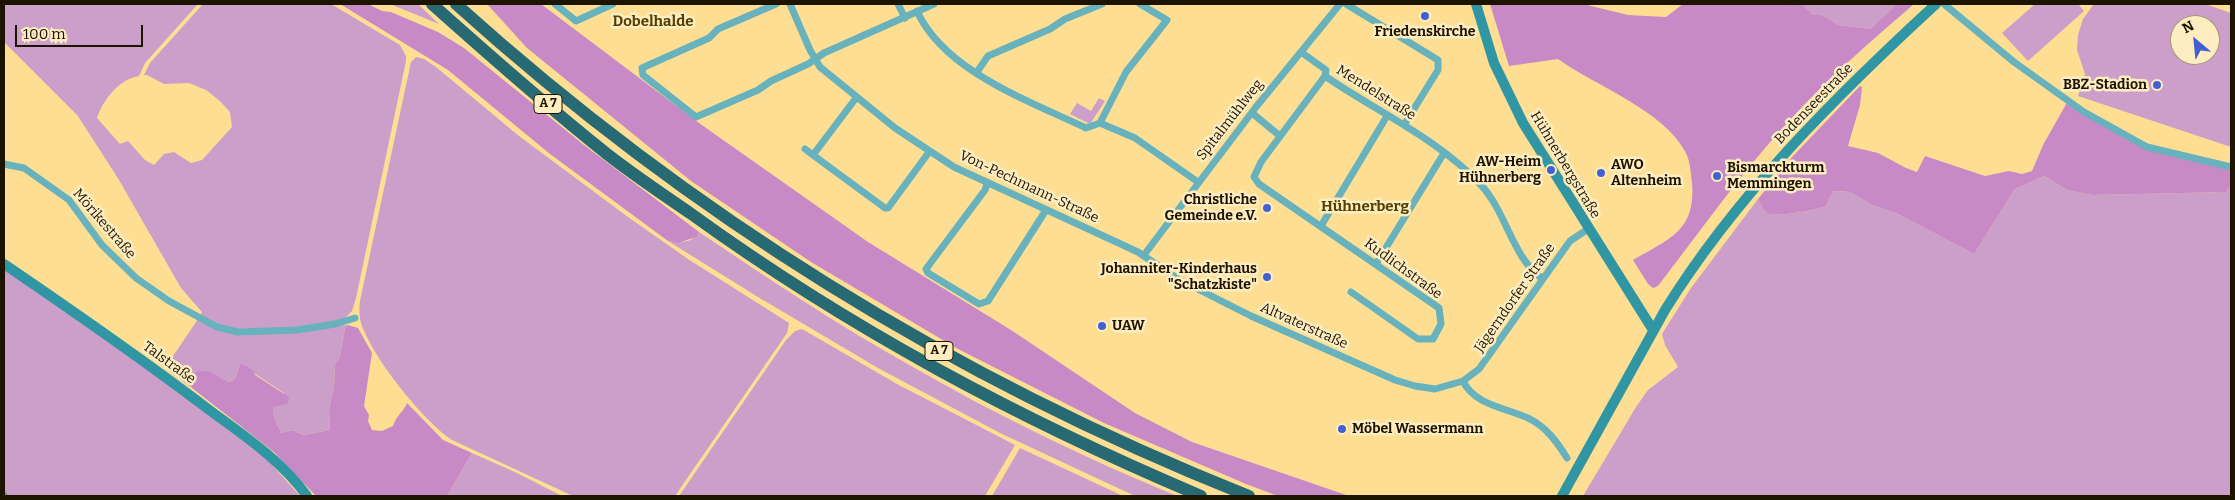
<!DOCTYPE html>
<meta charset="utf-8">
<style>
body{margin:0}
#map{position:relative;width:2235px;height:500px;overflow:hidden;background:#fdde93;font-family:Bitter,serif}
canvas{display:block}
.frame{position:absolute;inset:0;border:5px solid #1d1400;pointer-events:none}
.north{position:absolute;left:2170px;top:15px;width:50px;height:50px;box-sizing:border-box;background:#ffedc2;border:1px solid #a59674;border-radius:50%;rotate:332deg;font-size:14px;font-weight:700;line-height:20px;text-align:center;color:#1d1400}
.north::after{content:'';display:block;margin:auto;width:18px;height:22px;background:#4161d3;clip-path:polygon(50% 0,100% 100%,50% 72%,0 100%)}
.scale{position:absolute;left:15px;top:25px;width:128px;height:22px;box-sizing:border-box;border:2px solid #1d1400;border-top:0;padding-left:6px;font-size:15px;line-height:18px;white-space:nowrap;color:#1d1400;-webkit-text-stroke:4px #ffedc2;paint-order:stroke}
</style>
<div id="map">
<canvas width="2235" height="500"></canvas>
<div class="frame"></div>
<div class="north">N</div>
<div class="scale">100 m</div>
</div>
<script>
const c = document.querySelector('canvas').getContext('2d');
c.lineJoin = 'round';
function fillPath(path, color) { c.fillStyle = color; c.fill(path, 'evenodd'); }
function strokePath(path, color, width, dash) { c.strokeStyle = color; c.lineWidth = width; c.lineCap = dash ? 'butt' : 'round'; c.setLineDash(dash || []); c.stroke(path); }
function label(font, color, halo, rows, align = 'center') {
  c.font = font + ' Bitter,serif'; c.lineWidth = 5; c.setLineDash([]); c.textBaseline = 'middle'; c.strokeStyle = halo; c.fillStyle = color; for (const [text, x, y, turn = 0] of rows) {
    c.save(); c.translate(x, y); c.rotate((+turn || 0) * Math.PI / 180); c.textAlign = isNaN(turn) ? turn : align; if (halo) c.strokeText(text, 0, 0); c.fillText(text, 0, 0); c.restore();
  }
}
fillPath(new Path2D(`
 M4,4H198L145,63L139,76C119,79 103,100 97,118L120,144L128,141L145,160L154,165L164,154L174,152L191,163L202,160L232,127L230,112L220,101L206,90L189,83L164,84L147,75H144L150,63L203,4H331L400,45L406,56V61L356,298L352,311L343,320L288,328L227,329L200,316L202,312L181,288L119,180L78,116L4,42Z
 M390,4H418L439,24Z
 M1802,4H1897L1870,29L1839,25L1822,15H1813Z
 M2035,4H2078L2084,11L2028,61L2002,33Z
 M2094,4H2205L2231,13V147L2078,96L2085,74L2077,50L2078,35L2083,19ZM2180,25H2210V55H2180Z
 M416,57L424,59L436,67L519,136L628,217L688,259L789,323L787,333L675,496H573L452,440C423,421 372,357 361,323C359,316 359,308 360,301L411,62Z
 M1099,98L1105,101L1090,124L1070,114L1077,103L1091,111Z
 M2044,176L2067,190L2092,195L2227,192L2231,183V496H1583L1636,407L1648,390L1678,367L1665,345L1662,334L1691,288L1758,199C1761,205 1763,211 1771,214C1779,217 1816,210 1826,206L1833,191L1850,192L1872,205L1898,214L1974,254L2015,189Z
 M699,232C769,279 839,326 913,367C998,416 1087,459 1177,496H1135L1000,433L878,368L758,297L668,241C679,243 693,243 699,232Z
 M4,268L187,398L265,457L300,496H4Z
 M198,319L221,330L348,325L345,328L340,356L335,365L334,387L329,409L330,430L304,435L292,430L281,433L273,415V406L287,404L284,393L240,364L235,379L229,382L218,377L190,381L192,388L165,368Z
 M802,329L897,384L1015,445L985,496H679L786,340L795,331Z
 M1020,448L1123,496H992Z
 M472,453L515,472L562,496H447Z`), '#cc9fca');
fillPath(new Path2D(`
 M340,4H368L382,11L391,12L438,32L464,48L584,145L699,232L696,237L678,243L668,241L550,154L448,70Z
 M487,4H541L699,123L868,242L1011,330L1135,413L1192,442L1349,496H1278L1246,484L1104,423L958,349L811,262L691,181L527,48Z
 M1490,4H1583L1628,15L1666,17L1683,4H1802L1813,15H1822L1839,25L1870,29L1897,4H1914C1871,41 1827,79 1789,121C1741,173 1701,230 1658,286L1653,288L1648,284L1633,260C1669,239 1696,231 1692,183C1691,174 1690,161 1686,153C1664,110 1595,86 1558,59L1509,66Z
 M1860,86L1862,87L1860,105L1848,146L1878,153L1906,168L1917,172L1925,156L1985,176L2009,171L2022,174L2032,171L2043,145L2069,99L2085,110L2148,145L2231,165V183L2227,192L2092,195L2067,190L2044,176L2015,189L1974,254L1898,214L1872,205L1850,192L1833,191L1826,206C1816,210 1779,217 1770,214C1763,211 1761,205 1758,199L1793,156Z
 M348,325L358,328L372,353L364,406L369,415L368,421L372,430L382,431L393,426C396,416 404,411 407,403L443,440L472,453L447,496H316L274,452L192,388L190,381L191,375C205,365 215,376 229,382L235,379L240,364C247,366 253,368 255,375L289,397L288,404L273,407V415L281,433L292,430L304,435L330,430L329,409L334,387L335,365L340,356L345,328Z`), '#c88ac6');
strokePath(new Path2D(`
 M4,491L7,496`), '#72a06f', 2.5);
strokePath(new Path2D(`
 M555,4L576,21L613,4
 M776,4L718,29L709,38L642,68L643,75L696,117L758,90L771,81L808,64L824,53L934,4
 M790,4L810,50L820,67L895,128L954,167L1138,252L1178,279L1251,316L1395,380L1415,386L1435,389L1463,381L1479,369L1570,241L1588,229
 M898,4L905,18
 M1346,4L1438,60V70L1404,125
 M1944,4L2014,62L2084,112L2147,147L2231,167
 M917,11C944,71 1029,101 1086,128L1100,123L1135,138L1198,182
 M1301,52L1326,70L1325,76C1377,112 1437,138 1481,185C1507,213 1512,258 1543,279
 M977,72L988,56L1050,29L1065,19L1102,4
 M1325,76L1261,162L1254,177L1259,184L1439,308L1441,324L1433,339H1418L1351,292
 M1252,113L1280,136
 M1100,123L1126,72L1167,20L1140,4
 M805,149L813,155L856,98
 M813,155L885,208H888L929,152
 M4,164L24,168L69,200L102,245L136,278L169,301L217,327L238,332L297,330L335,324L355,318
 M987,184L985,190L926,269L928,273L979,304L988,301L1046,210
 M1321,226L1387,116
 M1144,255L1256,107L1340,4
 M1376,264L1444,153
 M1463,381C1475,406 1508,408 1530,419C1547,428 1557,442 1567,458`), '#67b2bd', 7);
strokePath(new Path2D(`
 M1476,4L1494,63L1523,123L1653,330
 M4,264C73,311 141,358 208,409C243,435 281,460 307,496
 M1562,496L1665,310C1737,194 1836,96 1936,4`), '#3196a4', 10);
strokePath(new Path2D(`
 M432,4C489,55 547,106 607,154C634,175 662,194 690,213C850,329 1019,419 1201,496
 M456,4C692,217 954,379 1249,496`), '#276a73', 12);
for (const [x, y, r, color] of [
 [1425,16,5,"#4161d3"],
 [2157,85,5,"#4161d3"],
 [1551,170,5,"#4161d3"],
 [1601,173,5,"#4161d3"],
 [1717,176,5,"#4161d3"],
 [1267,208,5,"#4161d3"],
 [1267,277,5,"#4161d3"],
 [1102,326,5,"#4161d3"],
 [1342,429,5,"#4161d3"]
]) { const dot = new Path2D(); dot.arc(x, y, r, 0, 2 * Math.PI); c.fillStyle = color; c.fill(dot); strokePath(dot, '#ffedc2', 2); }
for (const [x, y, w] of [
 [548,104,28],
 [939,351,28]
]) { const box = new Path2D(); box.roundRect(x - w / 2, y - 9.5, w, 19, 4); c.fillStyle = '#ffedc2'; c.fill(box); strokePath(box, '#1d1400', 1); }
label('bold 12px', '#1d1400', null, [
 ["A 7",548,104],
 ["A 7",939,351]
]);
label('bold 14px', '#1d1400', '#ffedc2', [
 ["Friedenskirche",1425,32,"center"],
 ["BBZ-Stadion",2147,85],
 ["AW-Heim",1541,162],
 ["Hühnerberg",1541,178],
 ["AWO",1611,165,"left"],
 ["Altenheim",1611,181,"left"],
 ["Bismarckturm",1727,168,"left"],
 ["Memmingen",1727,184,"left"],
 ["Christliche",1257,200],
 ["Gemeinde e.V.",1257,216],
 ["Johanniter-Kinderhaus",1257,269],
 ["\"Schatzkiste\"",1257,285],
 ["UAW",1112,326,"left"],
 ["Möbel Wassermann",1352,429,"left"]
], 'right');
label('14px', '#1d1400', '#ffedc2', [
 ["Mendelstraße",1376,93,32],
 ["Bodenseestraße",1814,104,-46],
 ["Spitalmühlweg",1230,120,-52],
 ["Hühnerbergstraße",1565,165,59],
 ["Von-Pechmann-Straße",1029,187,25],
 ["Mörikestraße",104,224,49],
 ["Kudlichstraße",1403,269,36],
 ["Jägerndorfer Straße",1515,298,-55],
 ["Altvaterstraße",1304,326,24],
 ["Talstraße",169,363,36]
]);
label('bold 15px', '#554000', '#ffedc2', [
 ["Dobelhalde",653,22],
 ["Hühnerberg",1365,207]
]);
</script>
